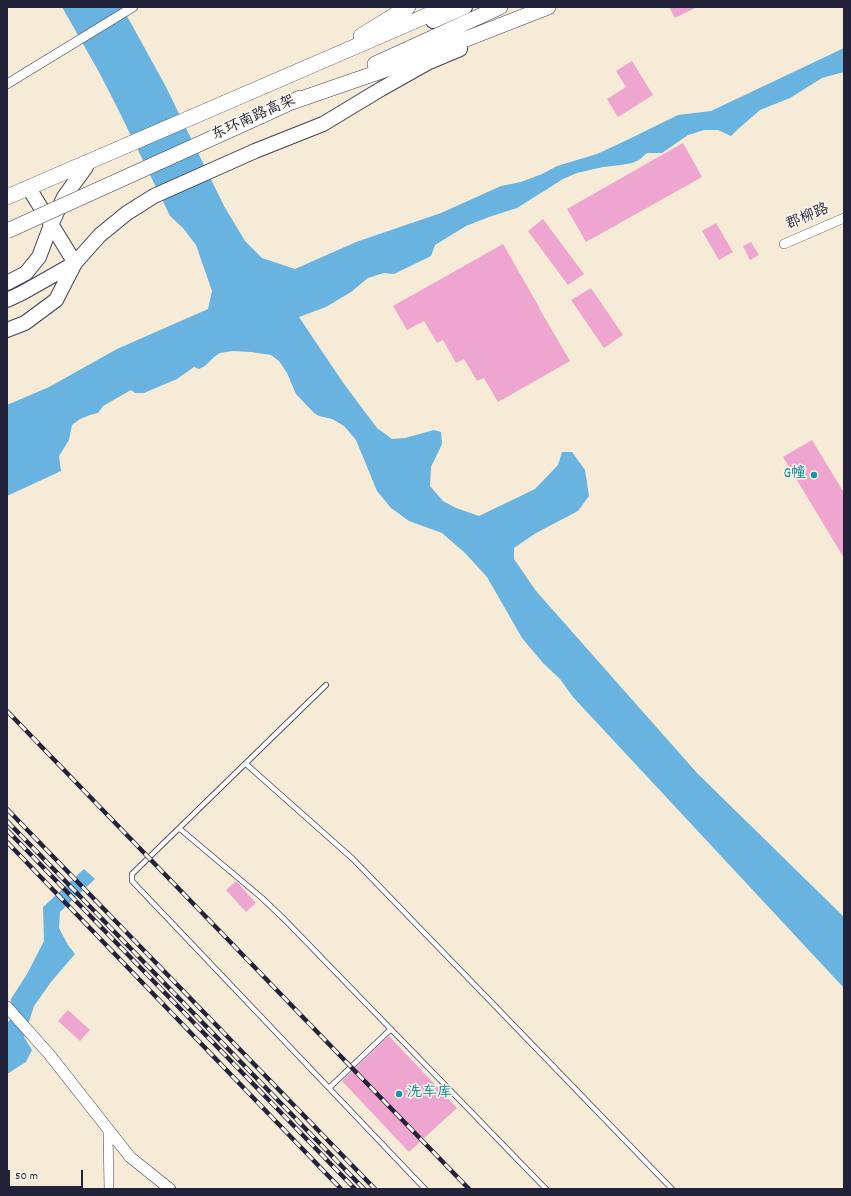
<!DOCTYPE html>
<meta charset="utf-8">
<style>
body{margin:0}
#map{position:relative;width:851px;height:1196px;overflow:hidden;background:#f6ebd6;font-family:Dekko,sans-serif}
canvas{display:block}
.frame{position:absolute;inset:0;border:8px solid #22223b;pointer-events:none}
.scale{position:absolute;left:8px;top:1170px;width:75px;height:18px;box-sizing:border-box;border:2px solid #22223b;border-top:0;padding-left:5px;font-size:12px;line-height:14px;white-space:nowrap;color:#22223b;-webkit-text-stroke:3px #fbf7ec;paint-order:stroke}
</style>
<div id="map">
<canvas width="851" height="1196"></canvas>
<div class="frame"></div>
<div class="scale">50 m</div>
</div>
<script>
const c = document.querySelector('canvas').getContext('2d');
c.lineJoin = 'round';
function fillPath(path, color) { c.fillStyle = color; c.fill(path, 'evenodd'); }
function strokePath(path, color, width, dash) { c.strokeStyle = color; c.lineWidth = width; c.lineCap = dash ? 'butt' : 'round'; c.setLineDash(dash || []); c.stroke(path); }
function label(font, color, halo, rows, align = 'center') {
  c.font = font + ' Dekko,"LXGW WenKai TC",sans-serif'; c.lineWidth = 3; c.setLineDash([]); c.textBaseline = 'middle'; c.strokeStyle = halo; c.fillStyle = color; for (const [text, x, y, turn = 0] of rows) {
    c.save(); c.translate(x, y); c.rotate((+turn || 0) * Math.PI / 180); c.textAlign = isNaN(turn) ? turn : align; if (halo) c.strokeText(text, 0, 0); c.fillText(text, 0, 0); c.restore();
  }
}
fillPath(new Path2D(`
 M62,7H122L165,85L224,206L245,241L262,258L295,269L356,242L441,213L501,186L521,182L542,174L557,166L597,154L625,141L678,115L711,111L844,48V72L822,78L790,98L760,110L737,130L731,136L718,130H704L688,135L662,153H647L639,160L632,163L621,165L603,167L577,173L563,179L517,208L489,217L466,226L435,245L431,256L394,274L384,273L368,278L351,292L326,307L299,317L344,384L377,428L392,439L405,438L434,430L441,432L442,444L431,467L430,486L443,501L456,508L479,516L535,489L558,465L562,452H572L585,470L589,496L578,511L536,533L514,548V559L536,591L697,773L844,917V988L599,725L573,697L560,679L543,663L522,638L487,577L465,553L442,533L409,521L391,508L377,491L356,440L344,426L332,419L319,416L314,413L296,394L287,373L279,361L271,355L251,352L232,351L220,353L214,357L205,366L199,369L194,367L177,379L144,393H135L131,390L103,406L98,413L90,415L80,419L72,425L69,440L59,456L61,471L7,496V405L49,387L117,349L208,309L212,291L196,245L183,228L170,216L118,109L99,72Z
 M84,869L95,879L60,912L59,928L68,945L75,954L51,982L34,1006L24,1037L32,1050L26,1062L7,1074V1023L10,1020L11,999L27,974L44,941L43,907Z`), '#69b3e1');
fillPath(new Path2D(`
 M669,7H697L675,18Z
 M632,61L653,95L618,117L607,99L626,87L616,71Z
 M683,143L702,177L586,242L567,209Z
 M543,219L584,274L568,285L528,231Z
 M716,223L733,252L719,260L702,231Z
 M751,242L759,255L750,260L743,246Z
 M503,244L539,307V308L570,361L498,402L484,378L477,381L464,359L456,363L443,340L437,343L424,321L407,330L393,306Z
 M591,288L623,335L604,348L571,300Z
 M812,440L844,493V558L783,457Z
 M236,881L256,903L246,912L226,890Z
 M68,1010L90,1030L80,1041L58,1021Z
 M389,1036L457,1108L409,1152L342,1081Z`), '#eea5d0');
const service = new Path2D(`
 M326,685L132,874V881L425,1189
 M246,764L353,859L672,1189
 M180,829L262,898L285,920L546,1189
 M329,1088L391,1029`);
const minor = new Path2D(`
 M7,84L133,7
 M784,244L844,218
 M108,1130L109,1189`);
const tertiary = new Path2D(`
 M7,1007L49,1054L130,1157L170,1189`);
const primary = new Path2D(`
 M433,21L465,7
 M7,283L26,273L39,257L51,225L64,197L86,167
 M7,300L22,293L75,263L30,190
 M7,330L25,323L56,300L75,263L100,235L127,213L154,196L255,151L323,124L381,89L429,62L460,49`);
const trunk = new Path2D(`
 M361,36L408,7
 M375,64L500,7
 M292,102L402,64L548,7
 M261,116L300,98
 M7,197L447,7`);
strokePath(service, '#424052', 6);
strokePath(minor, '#424052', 10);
strokePath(tertiary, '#424052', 12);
strokePath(primary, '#424052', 16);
strokePath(trunk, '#424052', 16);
strokePath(service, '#fff', 4.5);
strokePath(minor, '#fff', 9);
strokePath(tertiary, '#fff', 11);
strokePath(primary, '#fff', 14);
strokePath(trunk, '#fff', 15);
const rail = new Path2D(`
 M7,711L469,1189
 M7,809L375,1189
 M7,821L364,1189
 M7,830L355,1189
 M7,842L341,1189`);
strokePath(rail, '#22223b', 4.5);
strokePath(rail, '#fbf7ec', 3, [9]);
const trunkBridge = new Path2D(`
 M7,231L261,116`);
strokePath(trunkBridge, '#424052', 16, []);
strokePath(trunkBridge, '#fff', 15);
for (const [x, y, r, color] of [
 [814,475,4,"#0f9aa8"],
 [399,1094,4,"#0f9aa8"]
]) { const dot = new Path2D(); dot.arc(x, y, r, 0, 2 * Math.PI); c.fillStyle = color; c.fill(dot); strokePath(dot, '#fbf7ec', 1.5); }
label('15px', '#22223b', '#fbf7ec', [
 ["东环南路高架",254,119,-24],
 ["郡柳路",808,218,-23]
]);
label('15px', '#0d838f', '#fbf7ec', [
 ["G幢",806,475],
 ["洗车库",407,1094,"left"]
], 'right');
</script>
